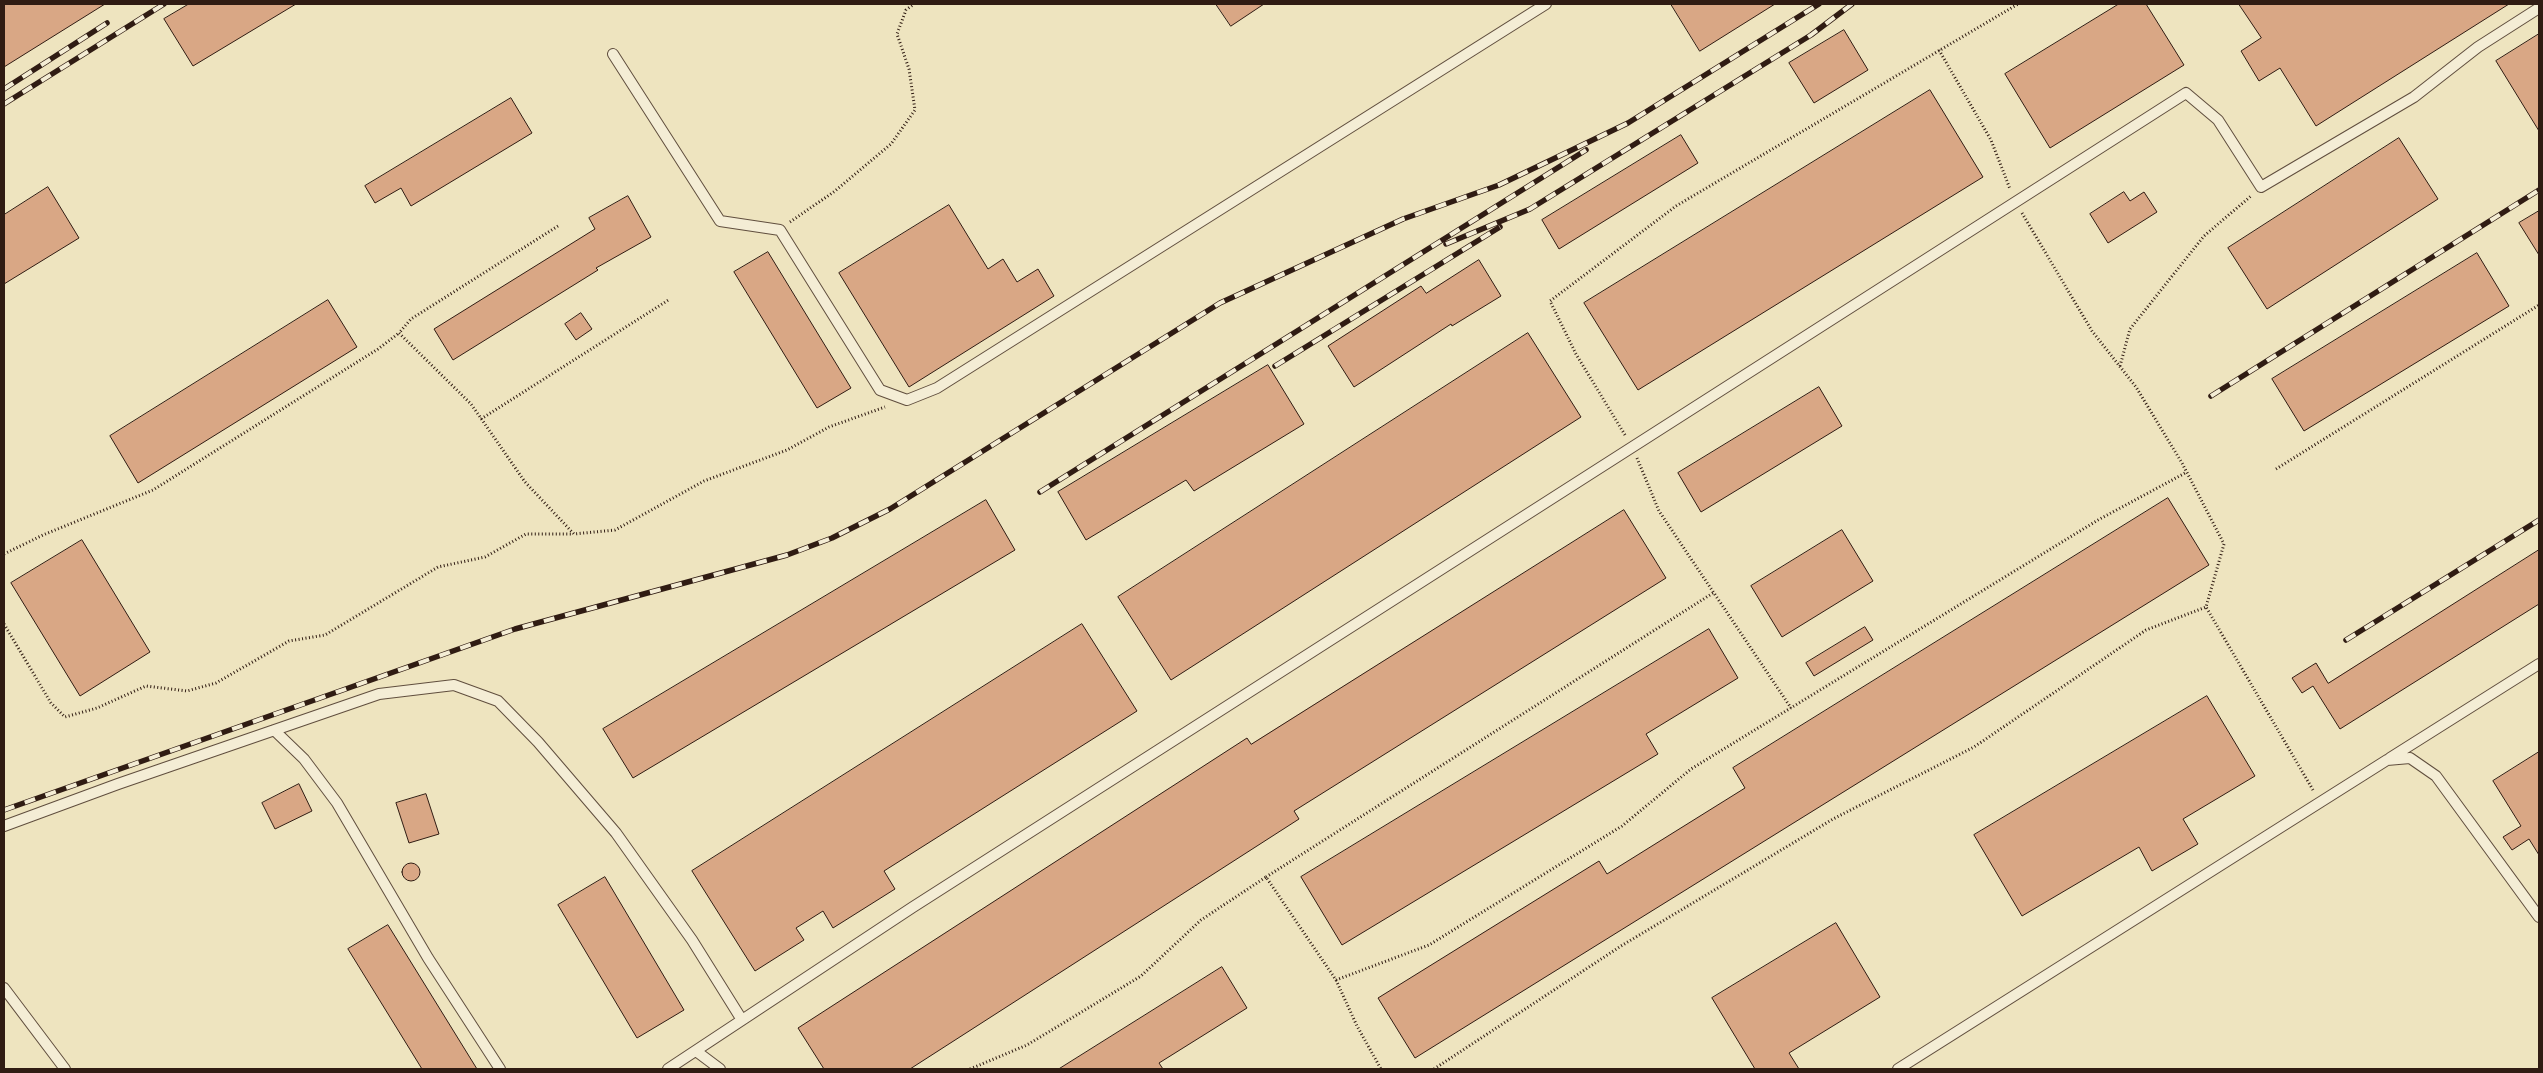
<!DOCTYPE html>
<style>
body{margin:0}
#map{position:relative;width:2543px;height:1073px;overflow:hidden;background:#eee4bf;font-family:Vollkorn,serif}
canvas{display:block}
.frame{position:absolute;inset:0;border:5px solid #301c13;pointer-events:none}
</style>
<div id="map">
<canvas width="2543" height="1073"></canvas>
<div class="frame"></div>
</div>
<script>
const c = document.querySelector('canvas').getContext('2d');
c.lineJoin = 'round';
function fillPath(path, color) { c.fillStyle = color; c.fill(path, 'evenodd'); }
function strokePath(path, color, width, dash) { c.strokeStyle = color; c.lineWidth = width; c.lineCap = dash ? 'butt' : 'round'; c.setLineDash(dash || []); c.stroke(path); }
const building = new Path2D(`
 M4,4H105L4,67Z
 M189,4H296L193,66L164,19Z
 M1216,4H1264L1231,26Z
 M1671,4H1775L1700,51Z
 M2119,4H2146L2184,65L2050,148L2005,74Z
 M2239,4H2509L2316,126L2280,68L2259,81L2241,51L2261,38Z
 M1844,30L1868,70L1814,103L1789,63Z
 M2539,34V131L2496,61Z
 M1930,90L1983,177L1638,390L1584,303Z
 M511,98L532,133L411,206L401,188L375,203L365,186Z
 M1681,135L1698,163L1559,249L1542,220Z
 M2399,138L2438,199L2267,309L2228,248Z
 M48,187L79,238L4,284V215Z
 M2124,192L2130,201L2144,192L2157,212L2108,243L2090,214Z
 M628,196L651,237L596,268L598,270L453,360L434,329L595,229L589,218Z
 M949,205L988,269L1003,259L1017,282L1038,269L1054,296L909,387L839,273Z
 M2539,211V255L2519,223Z
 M768,252L851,388L817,408L734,272Z
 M2477,253L2509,306L2304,431L2272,379Z
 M1479,260L1501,296L1452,326L1451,324L1354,387L1328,346L1421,286L1426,293Z
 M328,300L357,347L138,483L110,436Z
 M581,313L592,329L576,340L565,324Z
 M1528,333L1581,417L1171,680L1118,597Z
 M1268,365L1304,424L1194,491L1186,480L1086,540L1058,492Z
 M1819,387L1842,426L1701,512L1678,473Z
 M2168,498L2209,565L1415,1058L1378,998L1599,861L1607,874L1745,788L1733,768Z
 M986,500L1015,550L633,778L603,729Z
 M1624,510L1666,578L1294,811L1299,819L910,1069H824L798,1028L1247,738L1251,744Z
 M1842,530L1873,581L1782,637L1751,586Z
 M82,540L150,652L80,696L11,583Z
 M2539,550V604L2340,729L2313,686L2302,693L2292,678L2316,663L2328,683Z
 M1082,624L1137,711L884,871L895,889L833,928L823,911L796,928L804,940L755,971L692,871Z
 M1865,627L1873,640L1814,676L1806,663Z
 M1709,629L1738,678L1646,734L1658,754L1342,945L1301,877Z
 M2207,696L2255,776L2183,819L2198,844L2152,871L2139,847L2022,916L1974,835Z
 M2539,752V855L2529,839L2512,850L2503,837L2521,826L2493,781Z
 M299,784L312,811L275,829L262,803Z
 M426,794L439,834L409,843L396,803Z
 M402 872a9 9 0 1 1 18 0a9 9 0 1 1-18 0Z
 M605,877L684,1010L637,1038L558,905Z
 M1836,923L1880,997L1789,1053L1799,1069H1755L1712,998Z
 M388,925L477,1069H422L348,949Z
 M1222,967L1247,1008L1159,1063L1163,1069H1059Z`);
fillPath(building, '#d9a785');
strokePath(building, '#301c13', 1);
const lane = new Path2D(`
 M613,54L720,221L780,230L880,390L907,400L937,388L1546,4
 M274,730L304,759L337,803L428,958L500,1069
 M2390,758L2539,664
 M4,826L118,784L379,694L454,685L498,701L538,742L616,833L692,940L742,1020
 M4,988L65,1069
 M696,1051L720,1069
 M668,1069L913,907L2186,93L2218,120L2261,187L2414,97L2478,47L2539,8
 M1898,1069L2387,760L2410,758L2436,776L2539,917`);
strokePath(lane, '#604e3e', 12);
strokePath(new Path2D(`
 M1939,50L1991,140L2010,189
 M2022,213L2092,331L2136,387L2182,463L2224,544L2206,607L2313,790
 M790,222L835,191L891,144L915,110L909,69L897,34L906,10L914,4
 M558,226L411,319L399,333L471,404L525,482L574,534L615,530L704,481L787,450L829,427L885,407
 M2120,366L2130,329L2204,236L2251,196
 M481,419L670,299
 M1625,435L1576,354L1550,301L1676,206L2018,4
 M1637,458L1659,511L1791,708
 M2276,469L2539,305
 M4,554L43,535L153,490L378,349L399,333
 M4,624L51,703L65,717L97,708L146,686L187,691L216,683L289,641L325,635L438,567L485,557L526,534H573
 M1266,877L1713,593
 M1336,980L1357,1026L1381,1069
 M970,1069L1027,1045L1141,976L1201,920L1266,877L1336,980L1429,945L1622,826L1691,769L2098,520L2187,472
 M1434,1069L1621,946L1833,819L1974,747L2146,630L2206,607`), '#301c13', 3, [1, 2.5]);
strokePath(lane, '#f4edd5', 10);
const rail = new Path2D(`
 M4,89L107,23
 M4,104L164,4
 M1446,244L1530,209L1811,35L1852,4
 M1275,366L1500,227
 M2211,396L2539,190
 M1040,492L1586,150
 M2346,640L2539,520
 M4,810L515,629L787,555L832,538L890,509L1220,303L1403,219L1499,185L1628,123L1819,4`);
strokePath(rail, '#301c13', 5.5);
strokePath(rail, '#f4edd5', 4, [11]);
</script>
